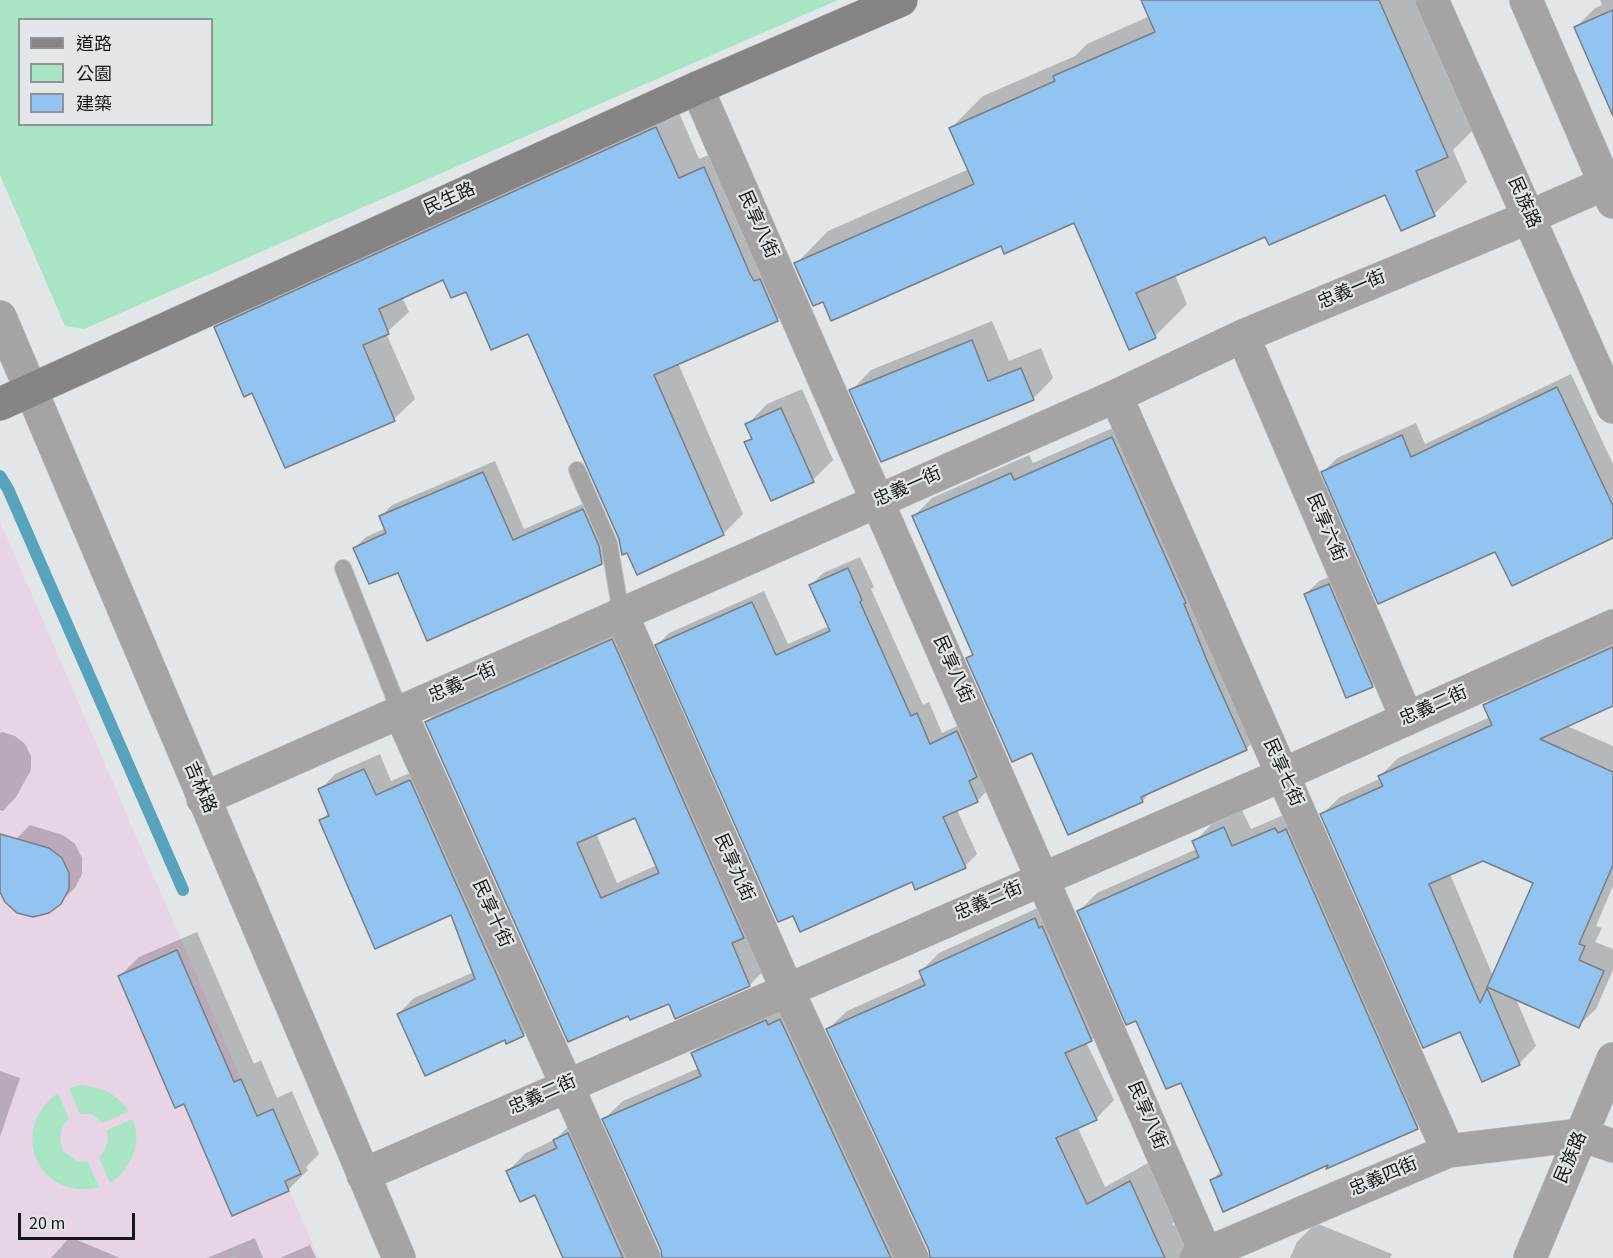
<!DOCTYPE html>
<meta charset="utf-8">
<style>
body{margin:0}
#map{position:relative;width:1613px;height:1258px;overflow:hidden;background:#e3e6e9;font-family:"Source Sans 3","Noto Sans TC",sans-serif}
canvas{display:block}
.legend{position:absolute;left:18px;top:18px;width:195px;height:108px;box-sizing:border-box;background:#e3e6e9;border:2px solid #919395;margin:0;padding:8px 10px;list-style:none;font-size:18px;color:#161718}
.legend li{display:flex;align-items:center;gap:12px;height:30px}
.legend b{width:30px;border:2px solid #919395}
.scale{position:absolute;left:18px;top:1213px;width:117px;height:27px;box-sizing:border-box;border:3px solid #161718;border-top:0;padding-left:8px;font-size:18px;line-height:21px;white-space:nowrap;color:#161718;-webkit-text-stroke:4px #e3e6e9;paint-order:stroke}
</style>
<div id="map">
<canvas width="1613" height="1258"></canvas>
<ul class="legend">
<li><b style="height:8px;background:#868484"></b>道路</li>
<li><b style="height:16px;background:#a7e5c4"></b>公園</li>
<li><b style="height:16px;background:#91c4f1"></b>建築</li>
</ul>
<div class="scale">20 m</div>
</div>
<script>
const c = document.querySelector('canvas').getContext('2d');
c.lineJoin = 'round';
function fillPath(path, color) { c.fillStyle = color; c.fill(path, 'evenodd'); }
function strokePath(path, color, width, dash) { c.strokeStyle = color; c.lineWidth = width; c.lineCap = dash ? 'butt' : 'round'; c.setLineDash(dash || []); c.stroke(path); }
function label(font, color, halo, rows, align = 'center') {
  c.font = font + ' "Source Sans 3","Noto Sans TC",sans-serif'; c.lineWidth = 4.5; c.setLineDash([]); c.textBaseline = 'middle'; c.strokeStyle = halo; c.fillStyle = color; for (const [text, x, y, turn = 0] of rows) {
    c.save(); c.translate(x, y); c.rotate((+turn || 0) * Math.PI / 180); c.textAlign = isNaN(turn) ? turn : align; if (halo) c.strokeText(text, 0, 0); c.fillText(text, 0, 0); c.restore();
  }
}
fillPath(new Path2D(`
 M0,521L304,1224L319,1258H237L236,1255L229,1258H0Z`), '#e7d5e6');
fillPath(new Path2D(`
 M0,0H838L84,329L65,326L0,175ZM20,20H212V124H20Z
 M81,1085C102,1087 117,1094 129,1111L103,1123L91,1114H80L69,1088Z
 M58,1093L69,1119C59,1128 59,1139 63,1151L77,1161L88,1162L99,1187C38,1202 7,1129 58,1093Z
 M132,1119C144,1143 130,1170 110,1183L99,1157C107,1150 109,1141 107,1130Z`), '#a7e5c4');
fillPath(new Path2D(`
 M1142,0H1425L1479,124L1453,150L1467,182L1434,214L1386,193L1266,235L1175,275L1187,304L1155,336L1075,221L823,300L796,264L828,231L969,169L951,128L983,96L1075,56L1087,44L1150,16Z
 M1600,0H1613V112L1576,27L1595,8L1602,5Z
 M677,108L699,159L724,148L797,300L777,320L678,363L743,514L723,534L620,538L529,332L467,290L444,278L402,297L409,312L386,333L415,399L394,419L286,466L253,391L216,328L236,308Z
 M992,321L1009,361L1041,348L1053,378L1033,399L851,391L871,370Z
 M1571,374L1613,464V537L1496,550L1323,472L1337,458L1416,423L1425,444Z
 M802,389L833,460L813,480L746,443L752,437L747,425L767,404Z
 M1131,420L1265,731L1246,749L1153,790L1142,801L1033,751L968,658L973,653L914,516L932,498L1029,455L1033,463Z
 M495,461L524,529L594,499L613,551L601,563L399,571L355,548L366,537L386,528L381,516L392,505Z
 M860,557L874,587L871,589L923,705L929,702L942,733L970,720L989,789L977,801L957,810L977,854L965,866L657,645L669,633L764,591L788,644L829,626L811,585L823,573Z
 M1343,571L1386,672L1372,686L1306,594L1319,581Z
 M629,624L766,968L750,985L676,1017L669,1002L427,722L443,705ZM636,816L657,865L617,883L596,833Z
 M1613,638V705L1567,726L1613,746V886L1596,926L1602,928L1595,942L1613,949V970L1596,1009L1578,1026L1516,999L1536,1046L1519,1064L1461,1030L1322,814L1340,797L1381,778L1380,776L1398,758L1490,717L1485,705L1503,688ZM1483,859L1535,882L1493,976L1450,874Z
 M2,732L15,736L25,744L31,756V770L16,797L3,811L0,810V733Z
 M380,754L391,781L426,766L539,1019L523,1035L505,1038L398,1014L414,998L474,972L452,913L321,821L329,812L320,790L335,774Z
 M1242,810L1251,829L1293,811L1435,1109L1417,1127L1331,1162L1211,1181L1222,1170L1182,1081L1137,1019L1079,911L1097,893L1197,849L1194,842L1212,824Z
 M30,825L63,835L75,844L82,858V874L75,888L60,902L0,889V871L16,839Z
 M1053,901L1110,1021L1092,1040L1086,1042L1114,1100L1096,1119L1078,1128L1105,1187L1148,1163L1175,1222L1172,1224L1177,1227L1191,1258H932L930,1250L828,1029L847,1011L923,977L921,971L939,953Z
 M197,932L254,1064L261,1060L277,1098L292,1091L319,1154L306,1167L308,1170L289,1189L233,1214L185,1102L120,976L139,957Z
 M784,1003L927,1258H664L663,1250L604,1119L623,1101L699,1068L692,1053L711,1035Z
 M0,1071L20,1078L0,1137Z
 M573,1122L659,1258H564L535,1193L508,1171L526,1153L556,1139Z
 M1316,1223L1392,1254L1390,1258H1290L1297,1242Z
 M70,1237L120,1258H51Z
 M255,1238L263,1258H207Z
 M310,1245L316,1258H280Z`), '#0003');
strokePath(new Path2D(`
 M0,476L8,489L183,890`), '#56a3bb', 12);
const building = new Path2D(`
 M1141,0H1379L1448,157L1416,171L1435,216L1401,231L1385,195L1269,245L1265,237L1136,293L1156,338L1129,350L1074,223L1004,254L1001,246L831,321L823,302L813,306L794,263L974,184L949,128L1055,81L1053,76L1155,32Z
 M1613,10V116L1574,27Z
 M656,127L679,178L704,167L750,274L754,281L760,279L778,321L654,375L724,535L637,575L627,553L622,555L619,539L528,334L491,350L466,292L451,298L443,280L379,309L389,334L363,345L395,421L285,468L252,393L244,397L214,327Z
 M972,340L988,381L1021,368L1034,400L881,462L849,390Z
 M1557,387L1613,506V538L1512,586L1495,552L1378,604L1321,472L1402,435L1411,457Z
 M781,408L814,482L771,501L744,442L752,439L745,424Z
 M1112,437L1186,603L1184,604L1208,663L1247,750L1141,797L1143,802L1068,835L1032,753L1012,762L966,658L973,655L912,516L1011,473L1014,480Z
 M483,472L513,540L583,509L599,546L602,564L427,641L398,573L369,584L353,548L386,533L379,516Z
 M848,568L862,600L860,602L911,716L917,713L930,744L957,731L977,777L969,781L978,802L943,817L966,868L915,890L912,882L800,932L793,916L778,922L655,645L752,602L776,655L830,631L809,585Z
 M1329,584L1373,687L1346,698L1304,594Z
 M612,639L744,938L732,943L750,986L675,1019L669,1004L630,1020L628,1016L568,1042L425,722ZM635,818L659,873L601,898L577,843Z
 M1613,647V706L1540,739L1613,772V865L1579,944L1585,946L1579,960L1604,971L1579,1028L1487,987L1533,883L1483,861L1429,884L1480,1003L1487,988L1520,1065L1482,1082L1460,1032L1423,1048L1320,814L1383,786L1378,776L1492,725L1483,705Z
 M364,769L376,795L410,780L524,1036L506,1044L505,1040L425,1076L397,1014L475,979L451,915L375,949L319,820L329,816L318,789Z
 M1224,827L1232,846L1275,828L1278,833L1286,829L1418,1129L1326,1169L1328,1165L1223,1212L1210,1180L1222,1175L1181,1083L1166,1089L1136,1021L1126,1025L1077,911L1199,857L1192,841Z
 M0,834L49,848L62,858L69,873V889L61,904L49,913L33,917L17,913L5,902L0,892Z
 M1035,918L1039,928L1042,926L1092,1041L1065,1053L1097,1120L1056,1138L1087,1204L1130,1181L1165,1258H930L929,1250L826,1029L925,985L919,971Z
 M177,950L234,1082L241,1079L257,1116L273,1109L301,1174L285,1181L289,1191L232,1216L184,1104L175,1108L118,976Z
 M780,1019L891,1258H662L661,1250L602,1119L701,1076L691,1053L766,1020L768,1025Z
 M568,1133L623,1258H563L535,1195L520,1202L506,1171L557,1148L553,1140Z`);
fillPath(building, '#91c4f1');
strokePath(building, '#7b7e80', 1.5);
const service = new Path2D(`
 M577,470L609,543L621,613
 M343,568L400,712`);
const minor = new Path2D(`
 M1432,0L1613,407
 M1526,0L1613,202
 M697,88L1206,1254
 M0,317L399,1258
 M1243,336L1407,719
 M1116,396L1448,1151
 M621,613L787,989L912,1258
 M400,712L644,1258
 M203,799L1116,396L1243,336L1529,217L1613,180
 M363,1175L1282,775L1613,626
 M1196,1258L1448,1151L1581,1135L1613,1146
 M1530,1258L1613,1059`);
const secondary = new Path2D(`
 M0,404L697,88L901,0`);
strokePath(service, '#bec1c3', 18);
strokePath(minor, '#bec1c3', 34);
strokePath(secondary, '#bec1c3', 34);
strokePath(service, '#a5a3a4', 16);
strokePath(minor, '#a5a3a4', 33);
strokePath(secondary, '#868484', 33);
label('18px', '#161718', '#e3e6e9', [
 ["民生路",450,200,-24],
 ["民族路",1523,203,66],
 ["民享八街",757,225,66],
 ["忠義一街",1352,291,-23],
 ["忠義一街",908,488,-24],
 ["民享六街",1325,528,67],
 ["民享八街",952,670,66],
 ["忠義一街",463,684,-24],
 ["忠義二街",1434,707,-24],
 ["民享七街",1282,773,66],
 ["吉林路",199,788,67],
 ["民享九街",733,868,66],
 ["忠義二街",989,902,-23],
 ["民享十街",491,914,66],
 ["忠義二街",543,1096,-24],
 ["民享八街",1146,1116,67],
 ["民族路",1572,1158,-67],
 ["忠義四街",1384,1178,-23]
]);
</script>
